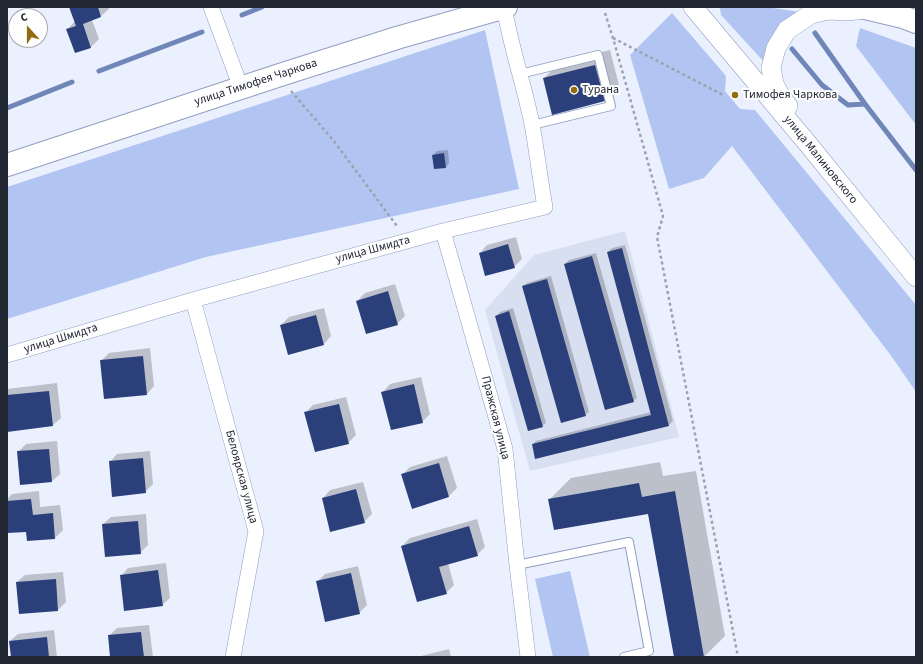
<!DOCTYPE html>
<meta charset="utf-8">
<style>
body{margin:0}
#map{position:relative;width:923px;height:664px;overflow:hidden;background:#eaf0fe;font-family:"Source Sans 3",sans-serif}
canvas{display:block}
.frame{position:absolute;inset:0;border:8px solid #222734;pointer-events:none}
.north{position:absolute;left:8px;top:8px;width:40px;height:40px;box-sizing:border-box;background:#fefefe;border:1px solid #a6a8ad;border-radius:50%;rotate:339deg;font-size:11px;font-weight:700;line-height:16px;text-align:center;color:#222734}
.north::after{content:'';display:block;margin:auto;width:14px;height:18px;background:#906b11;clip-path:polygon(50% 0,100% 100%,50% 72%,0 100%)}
</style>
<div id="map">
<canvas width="923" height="664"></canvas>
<div class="frame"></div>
<div class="north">С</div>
</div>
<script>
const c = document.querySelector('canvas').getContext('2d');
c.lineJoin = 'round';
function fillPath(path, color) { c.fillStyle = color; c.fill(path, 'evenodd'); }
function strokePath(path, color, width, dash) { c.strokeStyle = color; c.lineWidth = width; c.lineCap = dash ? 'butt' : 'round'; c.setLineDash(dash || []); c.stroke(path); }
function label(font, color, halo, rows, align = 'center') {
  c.font = font + ' "Source Sans 3",sans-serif'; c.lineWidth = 4; c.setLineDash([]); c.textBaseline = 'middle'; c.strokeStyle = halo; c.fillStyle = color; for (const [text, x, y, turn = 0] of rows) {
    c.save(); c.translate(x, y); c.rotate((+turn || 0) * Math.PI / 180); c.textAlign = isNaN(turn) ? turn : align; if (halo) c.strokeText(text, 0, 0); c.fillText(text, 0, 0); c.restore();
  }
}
fillPath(new Path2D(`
 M625,231L679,437L530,471L485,310L534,255Z`), '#d8dff0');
fillPath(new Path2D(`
 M721,7H766L801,12L765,63L721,15L720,8Z
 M672,13L726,76L725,91L740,109L755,110L916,305V392L892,357L732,146L704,178L669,189L630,55Z
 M860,28L916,48V125L856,46Z
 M485,30L519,189L206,257L7,319V187Z
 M570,571L590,657H553L535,579Z`), '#b2c5f2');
fillPath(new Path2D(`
 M70,7H108L109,9L101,16L92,20L99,39L91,47L75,52L67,30L75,21Z
 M610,50L619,85L604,100L544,78L559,63Z
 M448,150L449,163L446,167L433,155L437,151Z
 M516,237L522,259L514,267L480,253L487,245Z
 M625,245L673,421L669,425L536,458L533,444L536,441L651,412L608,252L612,248Z
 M596,253L637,398L633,401L565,264L569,260Z
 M551,276L589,412L585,415L523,286L527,283Z
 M395,284L405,316L397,324L357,301L365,293Z
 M324,308L331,336L324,344L281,325L289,317Z
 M513,308L546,423L542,426L496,316L500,312Z
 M150,348L154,386L147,394L101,361L109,353Z
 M421,377L430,414L422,422L383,392L390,384Z
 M57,383L61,418L53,425L7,431V389Z
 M346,397L356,435L348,443L306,412L313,405Z
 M57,441L60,474L52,481L18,452L26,444Z
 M150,451L153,484L145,492L110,462L117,454Z
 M447,456L457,488L449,496L412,507L402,475L410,467Z
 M660,462L663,476L696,471L725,636L704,657H675L649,512L549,500L571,478Z
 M363,482L372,514L364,522L323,498L330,490Z
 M39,491L40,507L60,505L63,530L55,538L27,530H7V499L12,494Z
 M146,514L148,545L140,553L103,524L111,517Z
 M477,519L485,547L477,555L448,563L454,585L446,593L402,546L410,538Z
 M166,563L170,598L162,605L121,576L128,568Z
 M358,566L367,605L359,613L317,582L325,574Z
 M63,572L66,602L58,610L17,582L25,575Z
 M149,625L153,657H111L109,636L117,628Z
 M54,630L57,657H12L10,641L18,634Z
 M449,649L451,657H417Z`), '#0003');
strokePath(new Path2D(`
 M242,15L262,7
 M815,33L865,104
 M792,49L822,85L848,105L865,104L916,170
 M99,71L202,32
 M7,108L72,82`), '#7186b8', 5);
fillPath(new Path2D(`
 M69,7H98L101,17L83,24L91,48L75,53L66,29L76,26Z
 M595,65L605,101L552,115L543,78Z
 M444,153L446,168L434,169L432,155Z
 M508,244L515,268L485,276L479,253Z
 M622,248L669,426L535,459L532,444L651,415L607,252Z
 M592,256L634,402L605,410L564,264Z
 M547,279L586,416L561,423L522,286Z
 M388,291L398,325L366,334L356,301Z
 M509,311L543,427L528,431L495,316Z
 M316,315L324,345L288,355L280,325Z
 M143,356L147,395L104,399L100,360Z
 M414,384L423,423L391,430L381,392Z
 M49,391L53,426L7,432V395Z
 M339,404L349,444L315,452L304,412Z
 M49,449L52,482L20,485L17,451Z
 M143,458L146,493L112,497L109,461Z
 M439,463L449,497L412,509L401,474Z
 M639,483L642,497L675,491L704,657H674L648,514L554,530L548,499Z
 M356,489L365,523L330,532L322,498Z
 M31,499L33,515L53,513L55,539L27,541L26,532L7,533V501Z
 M138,521L141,554L105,557L102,524Z
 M469,526L478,556L439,567L447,594L417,602L401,546Z
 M158,570L163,606L124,611L120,575Z
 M351,573L360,614L325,622L316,581Z
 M56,579L58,611L19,614L16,582Z
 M141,632L144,657H110L108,635Z
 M47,637L49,657H11L9,641Z`), '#2b3f7a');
const service = new Path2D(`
 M520,74L598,55L611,106L532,125
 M517,565L629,542L649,651L624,657`);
const minor = new Path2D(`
 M211,7L241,88
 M443,231L505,449L517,565L528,657
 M193,300L256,531L233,657
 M7,355L193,300L443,231L545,207C540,179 537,152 532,124C524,85 511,47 504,7`);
const tertiary = new Path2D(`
 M693,7L808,144L916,277
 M788,106L781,97L774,84L771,68L776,48L787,30L811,14L828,10L848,11L869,8`);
const secondary = new Path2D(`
 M861,7L903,17L916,22
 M7,165L283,74L400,37L506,7`);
strokePath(service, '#919fbf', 10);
strokePath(minor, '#919fbf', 16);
strokePath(tertiary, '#919fbf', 20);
strokePath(secondary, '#919fbf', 24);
strokePath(new Path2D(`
 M605,13L613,38L663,216L657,237L738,657
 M613,38L723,95
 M291,91L333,140L397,226H398`), '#9ca2af', 2.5, [3, 3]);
strokePath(service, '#fff', 8);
strokePath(minor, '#fff', 15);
strokePath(tertiary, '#fff', 19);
strokePath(secondary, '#fff', 22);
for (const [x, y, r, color] of [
 [574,90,4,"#906b11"],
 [735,95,4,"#906b11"]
]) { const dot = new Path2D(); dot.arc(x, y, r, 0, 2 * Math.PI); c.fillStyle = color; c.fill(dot); strokePath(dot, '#fefefe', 1.5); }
label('12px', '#222734', '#fefefe', [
 ["улица Тимофея Чаркова",256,83,-18],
 ["улица Малиновского",820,160,51],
 ["улица Шмидта",373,250,-15],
 ["улица Шмидта",61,339,-17],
 ["Пражская улица",495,418,76],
 ["Белоярская улица",241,477,75]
]);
label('12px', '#222734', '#fefefe', [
 ["Турана",582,90],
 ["Тимофея Чаркова",743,95]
], 'left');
</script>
